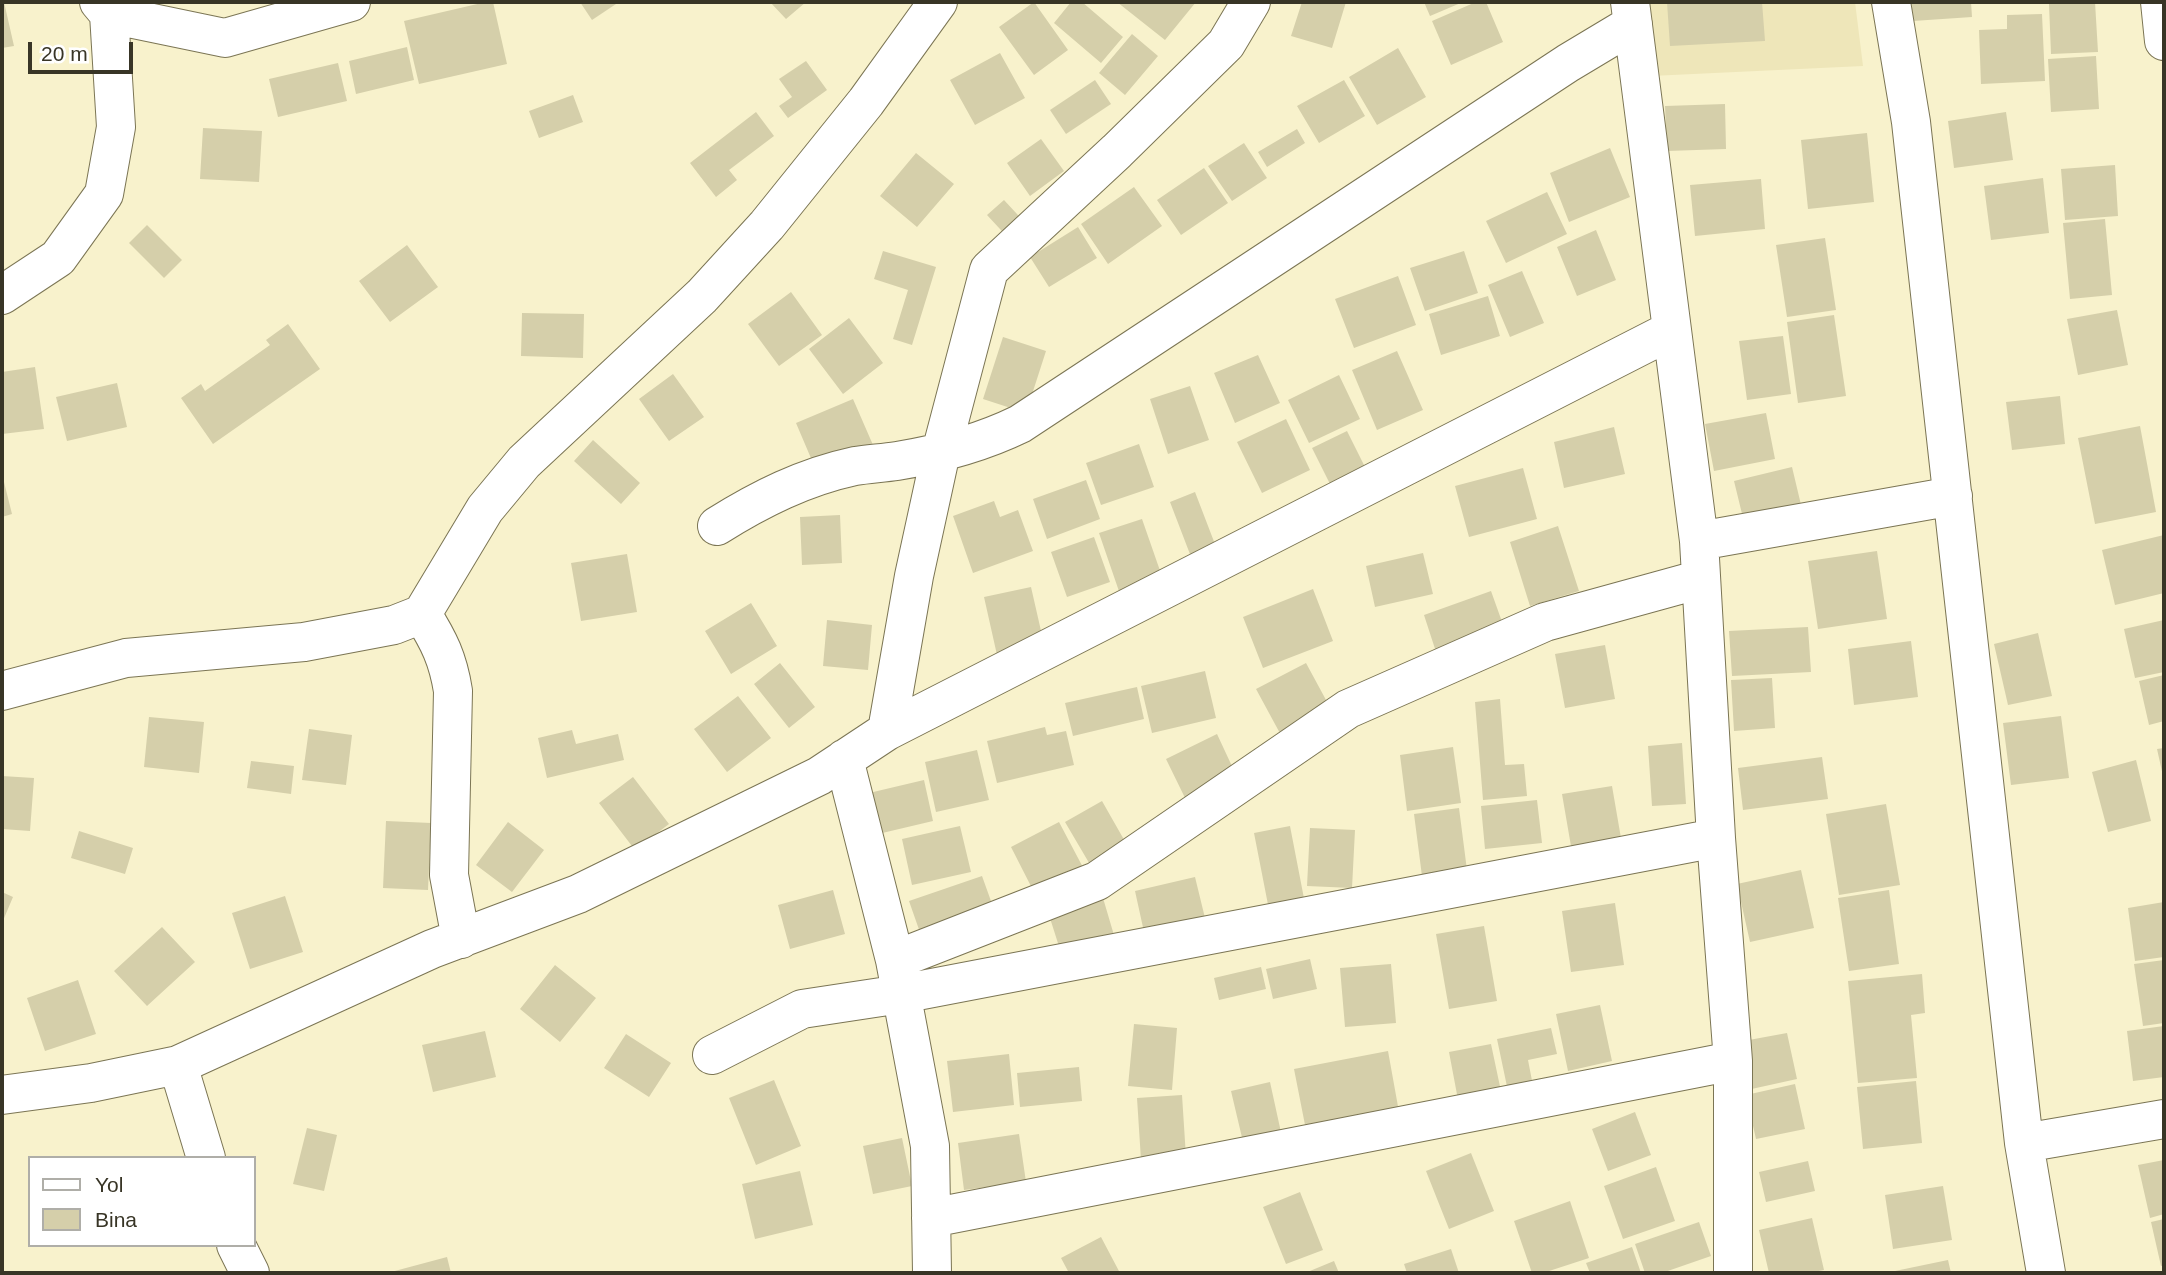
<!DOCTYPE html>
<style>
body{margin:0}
#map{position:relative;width:2166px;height:1275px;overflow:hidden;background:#f8f2cc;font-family:Helvetica,sans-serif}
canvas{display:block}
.frame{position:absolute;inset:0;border:4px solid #383526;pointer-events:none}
.legend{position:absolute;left:28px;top:1156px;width:228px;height:91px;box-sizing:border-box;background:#fff;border:2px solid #afaea8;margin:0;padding:9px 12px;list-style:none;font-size:21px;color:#383526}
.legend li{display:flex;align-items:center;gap:14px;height:35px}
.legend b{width:35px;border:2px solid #afaea8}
.scale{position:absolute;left:28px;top:42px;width:105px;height:32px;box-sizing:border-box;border:4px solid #383526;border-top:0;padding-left:9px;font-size:21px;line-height:24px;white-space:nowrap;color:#383526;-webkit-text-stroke:5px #fff;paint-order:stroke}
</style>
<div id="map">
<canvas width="2166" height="1275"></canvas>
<div class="frame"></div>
<ul class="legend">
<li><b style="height:9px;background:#fff"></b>Yol</li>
<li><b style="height:19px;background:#d5cfaa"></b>Bina</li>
</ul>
<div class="scale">20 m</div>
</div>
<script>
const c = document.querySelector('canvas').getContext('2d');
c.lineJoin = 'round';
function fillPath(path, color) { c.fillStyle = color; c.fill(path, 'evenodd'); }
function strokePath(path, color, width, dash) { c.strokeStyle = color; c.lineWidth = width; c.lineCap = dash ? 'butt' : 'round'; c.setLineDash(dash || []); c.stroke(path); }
fillPath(new Path2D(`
 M1648,2H1855L1863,66L1651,76Z`), '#eee6b9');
fillPath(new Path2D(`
 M2,2H4L14,46L2,48Z
 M486,2H493L507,64L419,84L404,21Z
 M580,2H619L592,20Z
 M770,2H806L786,19Z
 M1034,2L1068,50L1034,75L999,27Z
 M1071,2H1082L1123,37L1101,63L1054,23Z
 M1117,2H1196L1165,40Z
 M1302,2H1346L1332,48L1291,36Z
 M1424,2H1463L1430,16Z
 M1476,2H1486L1503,42L1451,65L1432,21Z
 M1667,2H1762L1765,41L1670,46Z
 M1911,2H1971L1972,17L1913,21Z
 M2095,2L2098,52L2051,54L2049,4Z
 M2042,14L2045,81L1981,84L1979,30L2007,29V15Z
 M1132,34L1158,56L1125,95L1099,73Z
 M407,47L414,80L356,94L349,61Z
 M1398,48L1426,97L1377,125L1349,77Z
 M1000,53L1025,98L975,125L950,80Z
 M2096,56L2099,109L2051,112L2048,59Z
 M806,61L827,90L788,118L779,106L792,97L779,79Z
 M338,63L347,101L278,117L269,79Z
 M1095,80L1111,104L1066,134L1050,110Z
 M1344,80L1365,116L1319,143L1297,106Z
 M573,95L583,122L539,138L529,111Z
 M1725,104L1726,149L1667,151L1665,106Z
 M756,112L774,136L729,170L737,180L716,197L690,163Z
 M2006,112L2013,160L1954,168L1948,121Z
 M203,128L262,131L259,182L200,179Z
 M1297,129L1305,143L1267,167L1258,152Z
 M1867,133L1874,202L1808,209L1801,140Z
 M1041,139L1064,171L1030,196L1007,163Z
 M1244,143L1267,178L1232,201L1208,166Z
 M1610,148L1630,197L1569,222L1550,173Z
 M916,153L954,184L917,227L880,196Z
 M2115,165L2118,216L2065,220L2061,169Z
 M1204,168L1228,203L1181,235L1157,200Z
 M2043,178L2049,233L1991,240L1984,186Z
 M1761,179L1765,229L1695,236L1690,185Z
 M1134,187L1162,226L1108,264L1081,224Z
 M1547,192L1567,234L1506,263L1486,221Z
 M1004,200L1029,227L1012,242L987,215Z
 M2105,219L2112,295L2070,299L2063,223Z
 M147,225L182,260L164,278L129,243Z
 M1078,227L1097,258L1049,287L1030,257Z
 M1596,230L1616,280L1577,296L1557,247Z
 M1825,238L1836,310L1787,317L1776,245Z
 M407,245L438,287L390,322L359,281Z
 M883,251L936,267L912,345L893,339L908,290L874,279Z
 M1464,251L1478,293L1425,311L1410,268Z
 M1522,271L1544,323L1510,337L1488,285Z
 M1398,276L1416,325L1354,348L1335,299Z
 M791,292L822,335L779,366L748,324Z
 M1488,296L1500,336L1441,355L1429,314Z
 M2117,310L2128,365L2078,375L2067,319Z
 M522,313L584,314L583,358L521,356Z
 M1834,315L1846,396L1798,403L1787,322Z
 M849,318L883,363L843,394L809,349Z
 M288,324L320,369L213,444L181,398L201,384L205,391L270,345L266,340Z
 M1783,336L1791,394L1747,400L1739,341Z
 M1003,337L1046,351L1026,413L983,399Z
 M1397,351L1423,410L1377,430L1352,370Z
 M1258,355L1280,403L1235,423L1214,373Z
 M35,367L44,429L2,434V372Z
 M673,374L704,417L669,441L639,399Z
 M1339,375L1360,419L1309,443L1288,400Z
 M117,383L127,427L67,441L56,397Z
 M1190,386L1209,440L1168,454L1150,399Z
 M2060,396L2065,444L2012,450L2006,402Z
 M853,399L873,445L816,470L796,423Z
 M1766,413L1775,459L1714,471L1705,424Z
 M1286,419L1310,470L1262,493L1237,442Z
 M2140,426L2156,512L2095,524L2078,438Z
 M1614,427L1625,474L1564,488L1554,442Z
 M1347,431L1367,471L1332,488L1312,448Z
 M593,440L640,483L621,504L574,461Z
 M1139,444L1154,487L1101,505L1086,463Z
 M1792,467L1802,509L1744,522L1734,481Z
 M1523,468L1537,519L1469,537L1455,486Z
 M2,474L12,514L2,517Z
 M1086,480L1100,519L1047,539L1033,499Z
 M1195,492L1218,552L1193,562L1170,502Z
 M994,501L1000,517L1018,510L1033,551L973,573L953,516Z
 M840,515L842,563L802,565L800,517Z
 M1142,519L1165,585L1122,600L1099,533Z
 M1558,526L1579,591L1530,606L1510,542Z
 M2164,535V593L2115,605L2102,550Z
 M1094,537L1110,582L1067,597L1051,552Z
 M1877,551L1887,619L1818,629L1808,561Z
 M1423,553L1433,594L1375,607L1366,566Z
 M627,554L637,612L581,621L571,563Z
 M1031,587L1044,644L997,655L984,597Z
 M1313,589L1333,641L1263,668L1243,617Z
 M1491,591L1506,633L1438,658L1424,615Z
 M751,603L777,646L731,674L705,631Z
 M827,620L872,625L868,670L823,666Z
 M2164,620V672L2135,678L2124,629Z
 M1808,627L1811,672L1732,676L1729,631Z
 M2038,633L2052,696L2008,705L1994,644Z
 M1911,641L1918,697L1854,705L1848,649Z
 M1605,645L1615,699L1565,708L1555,654Z
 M780,663L815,707L789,728L754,684Z
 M1306,663L1332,711L1282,737L1256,689Z
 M1205,671L1216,718L1152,733L1141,686Z
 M2164,675V721L2149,725L2139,681Z
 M1772,678L1775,728L1734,731L1731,680Z
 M1137,687L1144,719L1073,736L1065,703Z
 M738,696L771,738L727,772L694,729Z
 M1500,699L1505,765L1524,764L1527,796L1483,800L1475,702Z
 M2061,716L2069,778L2011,785L2003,723Z
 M149,717L204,722L199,773L144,767Z
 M1045,727L1047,735L1066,731L1074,765L997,783L987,741Z
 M309,729L352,735L346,785L302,780Z
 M572,730L576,744L618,734L624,760L547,778L538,738Z
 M1217,734L1237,777L1187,802L1166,759Z
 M1682,743L1686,804L1652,806L1648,746Z
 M1453,747L1461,803L1407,811L1400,755Z
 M2164,748V776H2163L2157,749Z
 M977,750L989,800L936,812L925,762Z
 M1822,757L1828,799L1743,810L1738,768Z
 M2136,760L2151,821L2108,832L2092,772Z
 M251,761L294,766L291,794L247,788Z
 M2,776L34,778L30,831L2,829Z
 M633,777L669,824L635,850L599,803Z
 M924,780L933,821L878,834L869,793Z
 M1612,786L1622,844L1572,852L1562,794Z
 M1537,800L1542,843L1485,849L1481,806Z
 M1102,801L1131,852L1095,873L1065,822Z
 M1886,804L1900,885L1839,895L1826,814Z
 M1459,808L1468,878L1423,884L1414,814Z
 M386,821L431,823L428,890L383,888Z
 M508,822L544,850L512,892L476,865Z
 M1059,822L1087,875L1038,900L1011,847Z
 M960,826L971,872L912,885L902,839Z
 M1290,826L1307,914L1271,920L1254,833Z
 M1310,828L1355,830L1352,888L1307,886Z
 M79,831L133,848L125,874L71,858Z
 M1801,870L1814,928L1750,942L1737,884Z
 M982,876L996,915L923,941L909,901Z
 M1195,877L1205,918L1144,932L1135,891Z
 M833,890L845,934L790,949L778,905Z
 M1889,890L1899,964L1849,971L1838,898Z
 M2,892L13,897L2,923Z
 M285,896L303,952L250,969L232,913Z
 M1103,898L1116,942L1063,959L1049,915Z
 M2164,902V957L2135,961L2128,908Z
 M1615,903L1624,965L1571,972L1562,911Z
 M1484,926L1497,1001L1449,1009L1436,934Z
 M162,927L195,962L147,1006L114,971Z
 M1310,959L1317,989L1273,999L1266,969Z
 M2164,960V1023L2143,1026L2134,964Z
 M1391,964L1396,1023L1345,1027L1340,968Z
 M555,965L596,998L560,1042L520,1009Z
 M1261,967L1266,989L1219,1000L1214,978Z
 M1922,974L1925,1013L1911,1015L1917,1078L1858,1083L1848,981Z
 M78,980L96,1034L45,1051L27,998Z
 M1600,1005L1612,1061L1568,1071L1556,1014Z
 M1134,1024L1177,1028L1172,1090L1128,1086Z
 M2164,1026V1077L2133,1081L2127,1031Z
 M1551,1028L1557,1054L1528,1060L1534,1091L1509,1096L1497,1039Z
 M485,1031L496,1077L433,1092L422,1045Z
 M1787,1033L1797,1079L1747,1090L1738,1042Z
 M626,1034L671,1063L649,1097L604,1068Z
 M1491,1044L1502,1096L1459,1105L1449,1052Z
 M1388,1051L1399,1112L1306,1130L1294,1069Z
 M1009,1054L1014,1105L953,1112L947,1061Z
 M1079,1067L1082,1101L1020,1107L1017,1073Z
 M774,1080L801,1146L756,1165L729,1098Z
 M1916,1081L1922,1143L1863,1149L1857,1087Z
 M1270,1082L1282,1137L1244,1146L1231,1091Z
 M1795,1084L1805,1129L1756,1139L1746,1095Z
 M1182,1095L1186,1157L1141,1160L1137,1098Z
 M1635,1112L1651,1155L1608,1171L1592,1129Z
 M307,1128L337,1135L324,1191L293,1184Z
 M1019,1134L1026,1182L964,1190L958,1143Z
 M902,1138L912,1186L873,1194L863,1146Z
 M1471,1153L1494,1211L1449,1229L1426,1171Z
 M2164,1160V1214L2150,1218L2138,1165Z
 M1808,1161L1815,1191L1766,1202L1759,1172Z
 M1656,1167L1675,1221L1623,1239L1604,1186Z
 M800,1171L813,1225L755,1239L742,1184Z
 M1943,1186L1952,1240L1893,1249L1885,1195Z
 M1300,1192L1323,1250L1286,1264L1263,1207Z
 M1570,1201L1589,1258L1543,1273H1532L1514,1221Z
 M1812,1218L1824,1270L1808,1273H1769L1759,1230Z
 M2164,1219V1265L2161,1266L2151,1222Z
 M1699,1222L1711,1256L1662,1273H1645L1635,1244Z
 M1101,1237L1120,1273H1069L1061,1258Z
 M1632,1247L1641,1273H1590L1586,1263Z
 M1451,1249L1459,1273H1407L1404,1264Z
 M447,1257L451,1273H391V1272Z
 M1948,1260L1951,1273H1895V1271Z
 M1334,1261L1339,1273H1305Z`), '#d5cfaa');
const minor = new Path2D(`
 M99,2L109,14L225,38L351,2
 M1630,2L1699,541L1716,838L1733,1061V1273
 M1891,2L1911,122L2024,1143L2046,1273
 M2160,2L2164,41
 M2,295L58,258L104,194L116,127L109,14
 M717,526C760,499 804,477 855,466C868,464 883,463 897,461C940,454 981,443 1020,424L1568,63L1633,24
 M1699,541L1953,496
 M422,614C439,641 448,659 453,691L449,875L461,939
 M2,691L126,658L304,642L394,625L422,614L485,509L524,462L702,296L767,225L866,102L938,2
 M887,731L914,576L941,452L989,270L1117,151L1226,44L1251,2
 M844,759L895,960L930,1146L932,1273
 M895,960L1097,881L1348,709L1545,622L1701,579
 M712,1055L802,1009L901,994L1716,838
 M178,1065L206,1158
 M2,1095L91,1083L178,1065L432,949L578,894L819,776L887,731L1672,330
 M2024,1143L2164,1119
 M931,1218L1733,1061
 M236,1245L250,1273`);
strokePath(minor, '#7b7554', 40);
strokePath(minor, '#fff', 38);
</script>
